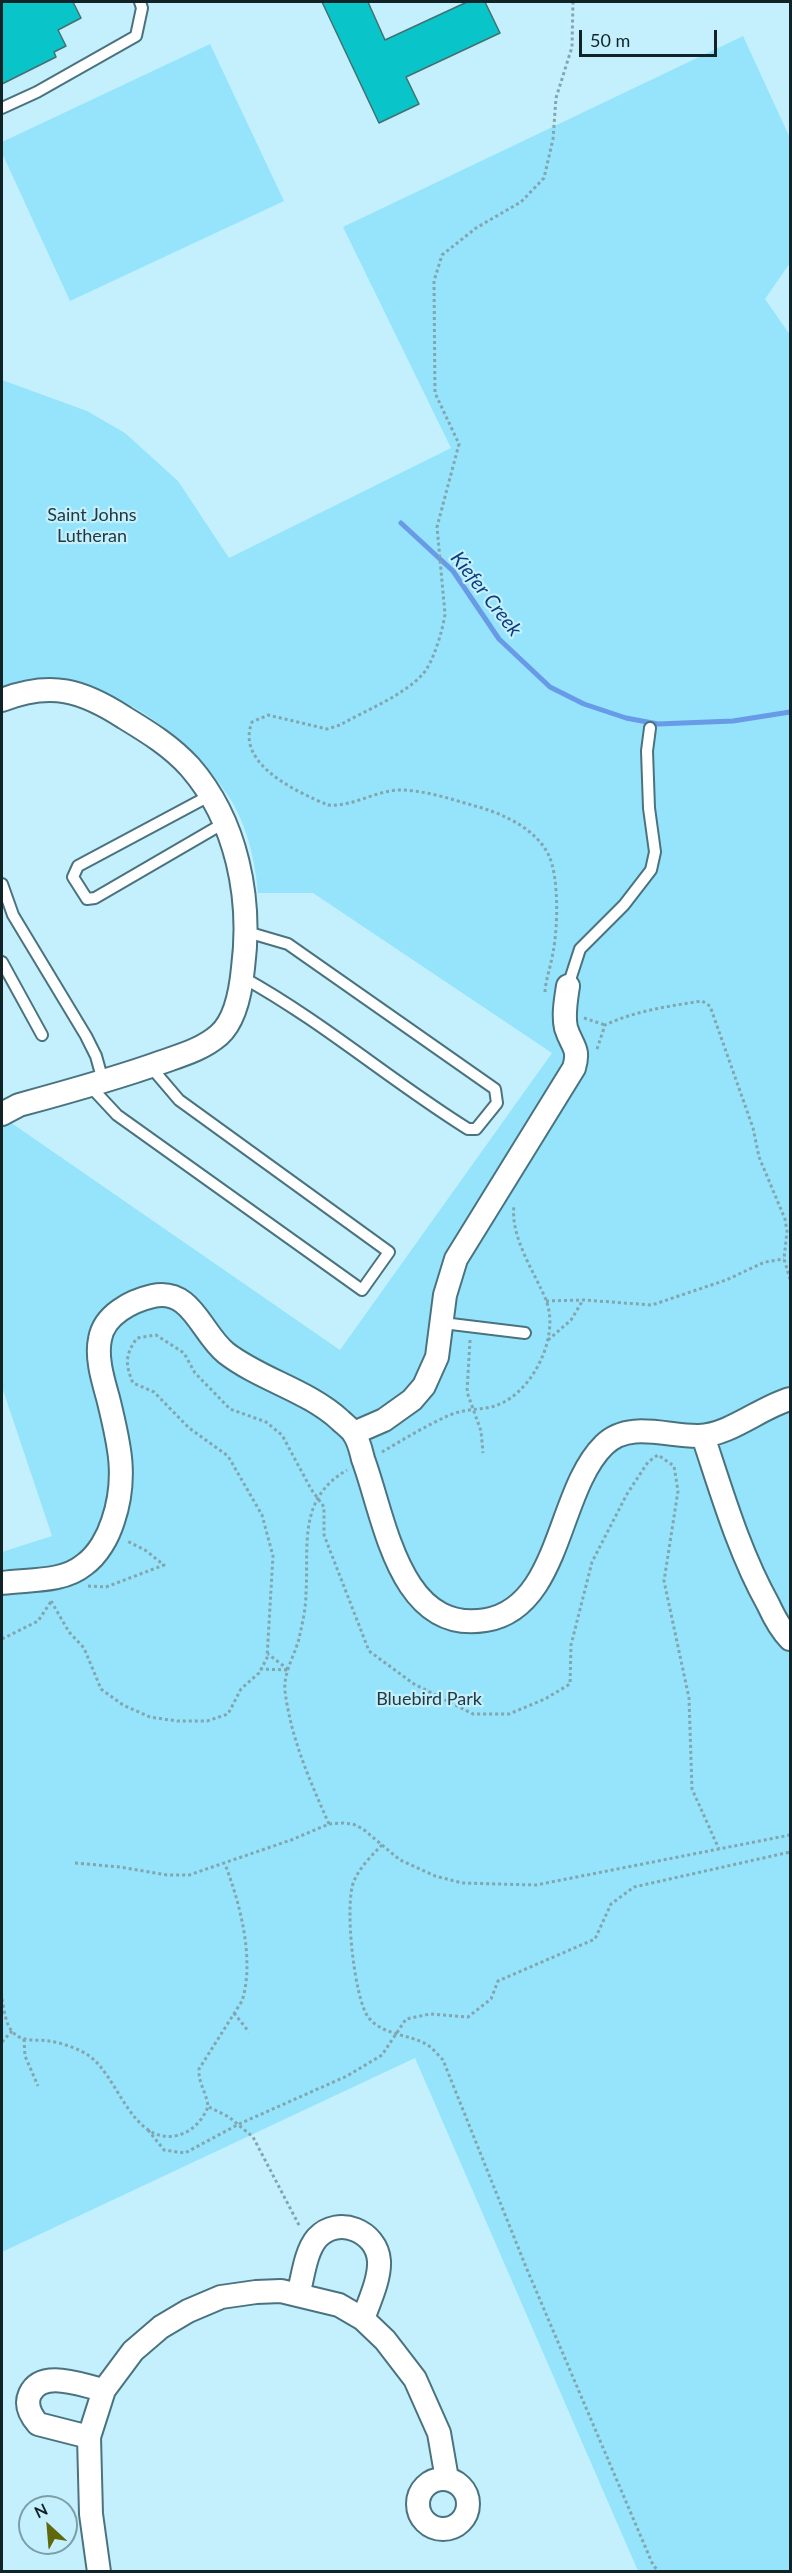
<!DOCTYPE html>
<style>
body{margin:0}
#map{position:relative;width:792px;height:2573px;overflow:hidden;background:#c4f0fd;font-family:Lato,sans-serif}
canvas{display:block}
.frame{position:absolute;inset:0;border:3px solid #122328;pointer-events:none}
.north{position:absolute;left:18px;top:2495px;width:60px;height:60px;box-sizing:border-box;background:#c4f0fd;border:2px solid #7d9ea8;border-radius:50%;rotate:334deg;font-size:16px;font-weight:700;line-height:24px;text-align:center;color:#122328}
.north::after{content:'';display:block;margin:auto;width:21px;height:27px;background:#60680b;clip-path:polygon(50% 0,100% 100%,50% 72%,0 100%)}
.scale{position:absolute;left:579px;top:30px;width:138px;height:27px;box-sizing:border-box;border:3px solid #122328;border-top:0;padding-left:8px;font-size:18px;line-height:21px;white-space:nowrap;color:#122328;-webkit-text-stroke:4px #c4f0fd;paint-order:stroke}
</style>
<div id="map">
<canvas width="792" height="2573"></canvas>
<div class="frame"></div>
<div class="north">N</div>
<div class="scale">50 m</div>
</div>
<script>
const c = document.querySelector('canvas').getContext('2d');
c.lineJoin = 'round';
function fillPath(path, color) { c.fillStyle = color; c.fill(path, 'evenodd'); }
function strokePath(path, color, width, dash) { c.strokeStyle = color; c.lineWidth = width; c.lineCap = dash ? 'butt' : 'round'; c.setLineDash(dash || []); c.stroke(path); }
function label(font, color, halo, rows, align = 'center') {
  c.font = font + ' Lato,sans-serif'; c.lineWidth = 4.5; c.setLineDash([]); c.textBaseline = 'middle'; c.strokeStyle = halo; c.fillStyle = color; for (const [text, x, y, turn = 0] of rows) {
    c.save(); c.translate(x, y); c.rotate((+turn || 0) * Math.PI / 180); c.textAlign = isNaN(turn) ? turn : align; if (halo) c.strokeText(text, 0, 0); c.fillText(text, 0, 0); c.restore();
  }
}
fillPath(new Path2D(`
 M743,36L790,138V263L765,299L790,335V2570L638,2571L415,2058L2,2252V1552L52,1536L2,1387V1126L10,1122L340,1350L552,1053L313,893H258C255,860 247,825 229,797C189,735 113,680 37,678C26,678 12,684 2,687V380L87,411L125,433L178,481L229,558L451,448L343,227Z
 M210,44L284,201L70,301L2,153V142Z`), '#95e4fb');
strokePath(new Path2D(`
 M401,523L453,571L499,639L550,687L584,704L626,718L658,724L733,721L790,712`), '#689ae7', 5);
const building = new Path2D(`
 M2,2H73L81,18L58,30L66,46L54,52L56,57L2,84Z
 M322,2H368L385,40L467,2H485L500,33L406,77L419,104L379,123Z`);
fillPath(building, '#09c4c8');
strokePath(building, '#437071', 1.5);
const service = new Path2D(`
 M2,108L37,92L136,36L142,8L140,2
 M209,796L78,866L73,877L87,899L95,898L224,823
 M2,884L13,915L86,1036L96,1056L103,1081
 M2,962L42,1035
 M242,977C322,1021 391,1081 468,1129H476L497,1103L495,1089L288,944L247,932
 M568,986L580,949L624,905L651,870L655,852L649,808L647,751L650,728
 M90,1086L117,1115L362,1290L389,1252L179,1100L150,1066
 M443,1323L525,1333`);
const minor = new Path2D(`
 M2,700C51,681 82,690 125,718C148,732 171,746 190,767C237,821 252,898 243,968C241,989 236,1020 219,1035C203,1049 182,1055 162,1062C115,1079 67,1092 19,1105L2,1114
 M354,1433L384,1420L412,1400L424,1386L437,1357L445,1295L456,1259L574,1068C580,1048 572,1047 566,1028C563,1015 566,999 568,986
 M703,1436C722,1493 739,1552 768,1604C774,1617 780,1629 790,1639
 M2,1583C28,1579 62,1583 84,1565C98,1555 108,1537 113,1521C128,1477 119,1443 108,1398C103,1380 96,1358 100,1339C104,1315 131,1301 153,1296C192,1288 201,1333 226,1353C261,1380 307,1390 340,1420C344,1424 351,1429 354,1434C359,1441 361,1451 363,1459C385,1518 399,1635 486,1620C561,1607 557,1491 604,1445C629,1420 668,1437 699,1436C730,1435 761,1407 790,1399
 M298,2295C303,2278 305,2252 317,2238C338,2215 377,2231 379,2261C380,2279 369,2302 363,2319
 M89,2437L38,2424C31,2416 25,2405 30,2394C42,2368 83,2386 104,2390
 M418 2504a25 25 0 1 1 50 0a25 25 0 1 1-50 0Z
 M99,2572L91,2514L89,2437L104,2390L133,2351L161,2327L188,2311L221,2297L256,2292L281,2291L339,2305L363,2319L385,2340L415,2379L439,2433L447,2479`);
strokePath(service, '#4a737f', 14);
strokePath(minor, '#4a737f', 26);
strokePath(new Path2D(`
 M545,992C546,978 551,966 553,952C558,929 559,877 549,856C537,829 502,813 475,806C451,799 424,790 399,790C374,791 353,807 328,805C297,792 235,764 252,722L268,715L327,729L340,725C366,710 401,697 422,675C433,664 443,629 445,614L437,527L459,444L435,393L434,281L442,255L476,228L521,202L544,178L553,139L556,98L572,47L573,2
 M584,1018L605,1025
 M597,1049L605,1025C635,1011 669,1006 702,1001L710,1006L753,1128L759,1157L785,1219L787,1231L784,1259L790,1279
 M546,1301L584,1300L652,1305L726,1280L765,1262L784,1259
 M470,1340L467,1392L481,1431L483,1453
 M548,1340L571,1320L583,1300
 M382,1452C404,1439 427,1425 450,1415C464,1409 477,1410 491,1407C530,1398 561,1338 546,1300C535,1273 510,1237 514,1206
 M88,1586L106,1587L164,1565L145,1550L127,1541
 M51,1601L69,1632L84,1648L101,1689L123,1705L150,1717L177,1721H207L228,1714L241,1689L259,1673L267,1658L273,1556L262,1515L228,1456L189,1428L154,1392L133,1383C125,1364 125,1355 137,1338L156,1335L184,1353L195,1373L230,1409L266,1422L282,1435L311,1489L324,1507V1535L369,1651L414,1684L473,1714H509L545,1699L570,1684L571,1645L592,1562L627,1494L648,1462L658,1455L674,1466L678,1491L664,1581L689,1698L692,1789L719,1849
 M2,1639L38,1621L52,1600
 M260,1669L289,1670L268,1654
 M329,1824C310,1781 291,1739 285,1691C283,1671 297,1652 300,1634C303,1621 306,1606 306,1593C309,1546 297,1499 347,1470
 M382,1845C372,1855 360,1867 354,1881C344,1903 354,1997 368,2017C382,2035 408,2034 426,2044C433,2048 438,2055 443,2060L526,2267L653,2565L659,2572
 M75,1863L120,1867L167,1875H189L291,1840L329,1824L343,1823L353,1824L363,1829L400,1860L435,1876L462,1883L536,1885L790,1835
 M2,1999C4,2009 5,2021 11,2030C20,2043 36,2039 49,2041C62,2043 77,2048 88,2055C118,2075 131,2143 175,2136C191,2133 202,2121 208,2107C207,2093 198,2083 199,2069L242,2001C255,1960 240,1903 225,1864
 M234,2013L249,2032
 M24,2039L25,2056L38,2086
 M2,2042L12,2031
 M209,2107L229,2117L253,2137L300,2227
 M148,2130L164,2150L185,2153L239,2124L347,2076L382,2055L406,2019L430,2014L468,2017L491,1999L498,1981L595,1939L611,1904L634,1887L790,1852`), '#82a5af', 3, [3, 3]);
strokePath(service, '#fff', 10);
strokePath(minor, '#fff', 22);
label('18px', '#223940', '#c4f0fd', [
 ["Saint Johns",92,515],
 ["Lutheran",92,536],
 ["Bluebird Park",429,1699]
]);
label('italic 20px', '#0d3c7f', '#c4f0fd', [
 ["Kiefer Creek",486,594,52]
]);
</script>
